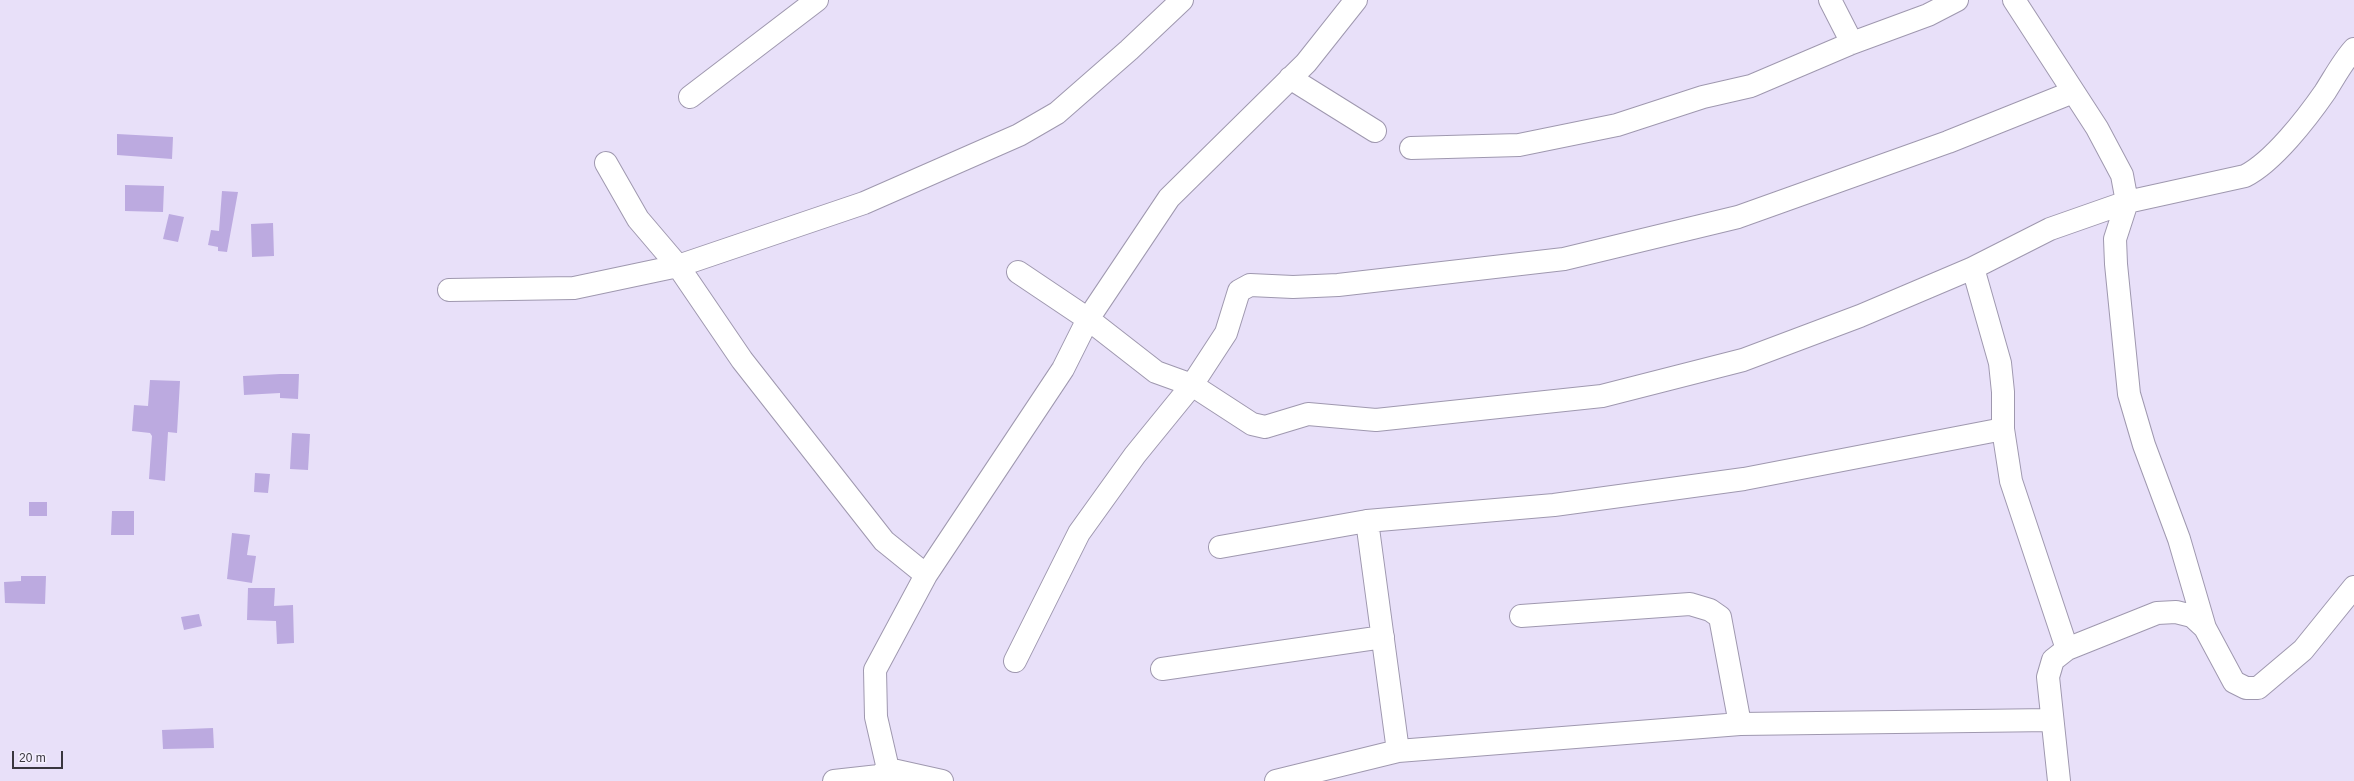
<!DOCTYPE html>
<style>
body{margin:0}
#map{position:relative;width:2354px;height:781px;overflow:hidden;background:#e8e0f9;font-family:Helvetica,sans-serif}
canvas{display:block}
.scale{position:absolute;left:12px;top:751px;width:51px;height:18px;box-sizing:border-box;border:2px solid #39363f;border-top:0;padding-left:5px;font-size:12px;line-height:14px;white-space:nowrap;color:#39363f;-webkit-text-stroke:3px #f4effe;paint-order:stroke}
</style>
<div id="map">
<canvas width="2354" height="781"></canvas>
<div class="scale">20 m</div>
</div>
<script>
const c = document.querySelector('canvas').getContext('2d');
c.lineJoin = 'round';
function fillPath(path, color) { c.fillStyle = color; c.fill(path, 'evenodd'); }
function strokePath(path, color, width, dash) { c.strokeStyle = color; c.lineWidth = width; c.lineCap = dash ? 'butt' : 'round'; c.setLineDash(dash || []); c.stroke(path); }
fillPath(new Path2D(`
 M117,134L173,137L172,159L117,155Z
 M125,185L164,186L163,212L125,211Z
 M222,191L238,192L227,252L218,251V247L208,245L211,230L219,231Z
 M169,214L184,217L178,242L163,239Z
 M273,223L274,256L252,257L251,224Z
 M280,374H299L298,399L280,398V393L244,395L243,376Z
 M150,380L180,381L177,433L168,432L165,481L149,479L152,436L150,433L132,431L134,405L148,406Z
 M292,433L310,434L308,470L290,469Z
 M255,473L270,474L268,493L254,492Z
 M29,502H47V516H29Z
 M112,511H134V535H111Z
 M232,533L250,535L247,555L256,556L252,583L227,579Z
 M21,576H46L45,604L5,603L4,582L21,581Z
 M248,588H275L274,606L293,605L294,643L277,644L276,621L247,620Z
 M199,614L202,626L184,630L181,617Z
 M213,728L214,748L163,749L162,730Z`), '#bcaae0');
const minor = new Path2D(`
 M1830,0L1852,43
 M2014,0L2097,128L2122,175L2127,202L2115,239L2116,264L2129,394L2144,445L2179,539L2205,628
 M1290,78L1375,131
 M690,97L817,0
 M1411,148L1519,145L1617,125L1703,97L1751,86L1852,43L1928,15L1957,0
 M606,163L638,219L678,266L742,360L884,541L926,575
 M1973,268L2000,363L2003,392V429L2011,481L2067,649
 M1018,272L1088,319L1156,372L1192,385L1252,424L1265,427L1308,414L1376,420L1602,396L1743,360L1860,316L1973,268L2050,229L2127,202L2245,176C2273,162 2307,118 2325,92C2334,78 2343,61 2354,49
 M449,290L574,288L678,266L864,203L1019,135L1057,113L1129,50L1182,0
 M1367,521L1398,751
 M1220,547L1367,521L1554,505L1744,479L2003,429
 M1521,616L1690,604L1710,610L1720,617L1740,724
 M1015,661L1079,533L1135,455L1192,385L1226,333L1239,291L1250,285L1293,287L1338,285L1564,259L1738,217L1948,142L2073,92
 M1162,669L1383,637
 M888,769L876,717L875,670L926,575L1063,369L1088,319L1169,198L1306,63L1356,0
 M888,769L942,781
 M834,781L879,776L888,769
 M1276,781L1398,751L1740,724L2051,720
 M2059,781L2048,677L2053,660L2067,649L2157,613L2176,612L2192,616L2205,628L2234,682L2246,688H2258L2303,650L2354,587`);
strokePath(minor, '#9f98af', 24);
strokePath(minor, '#fff', 22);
</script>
